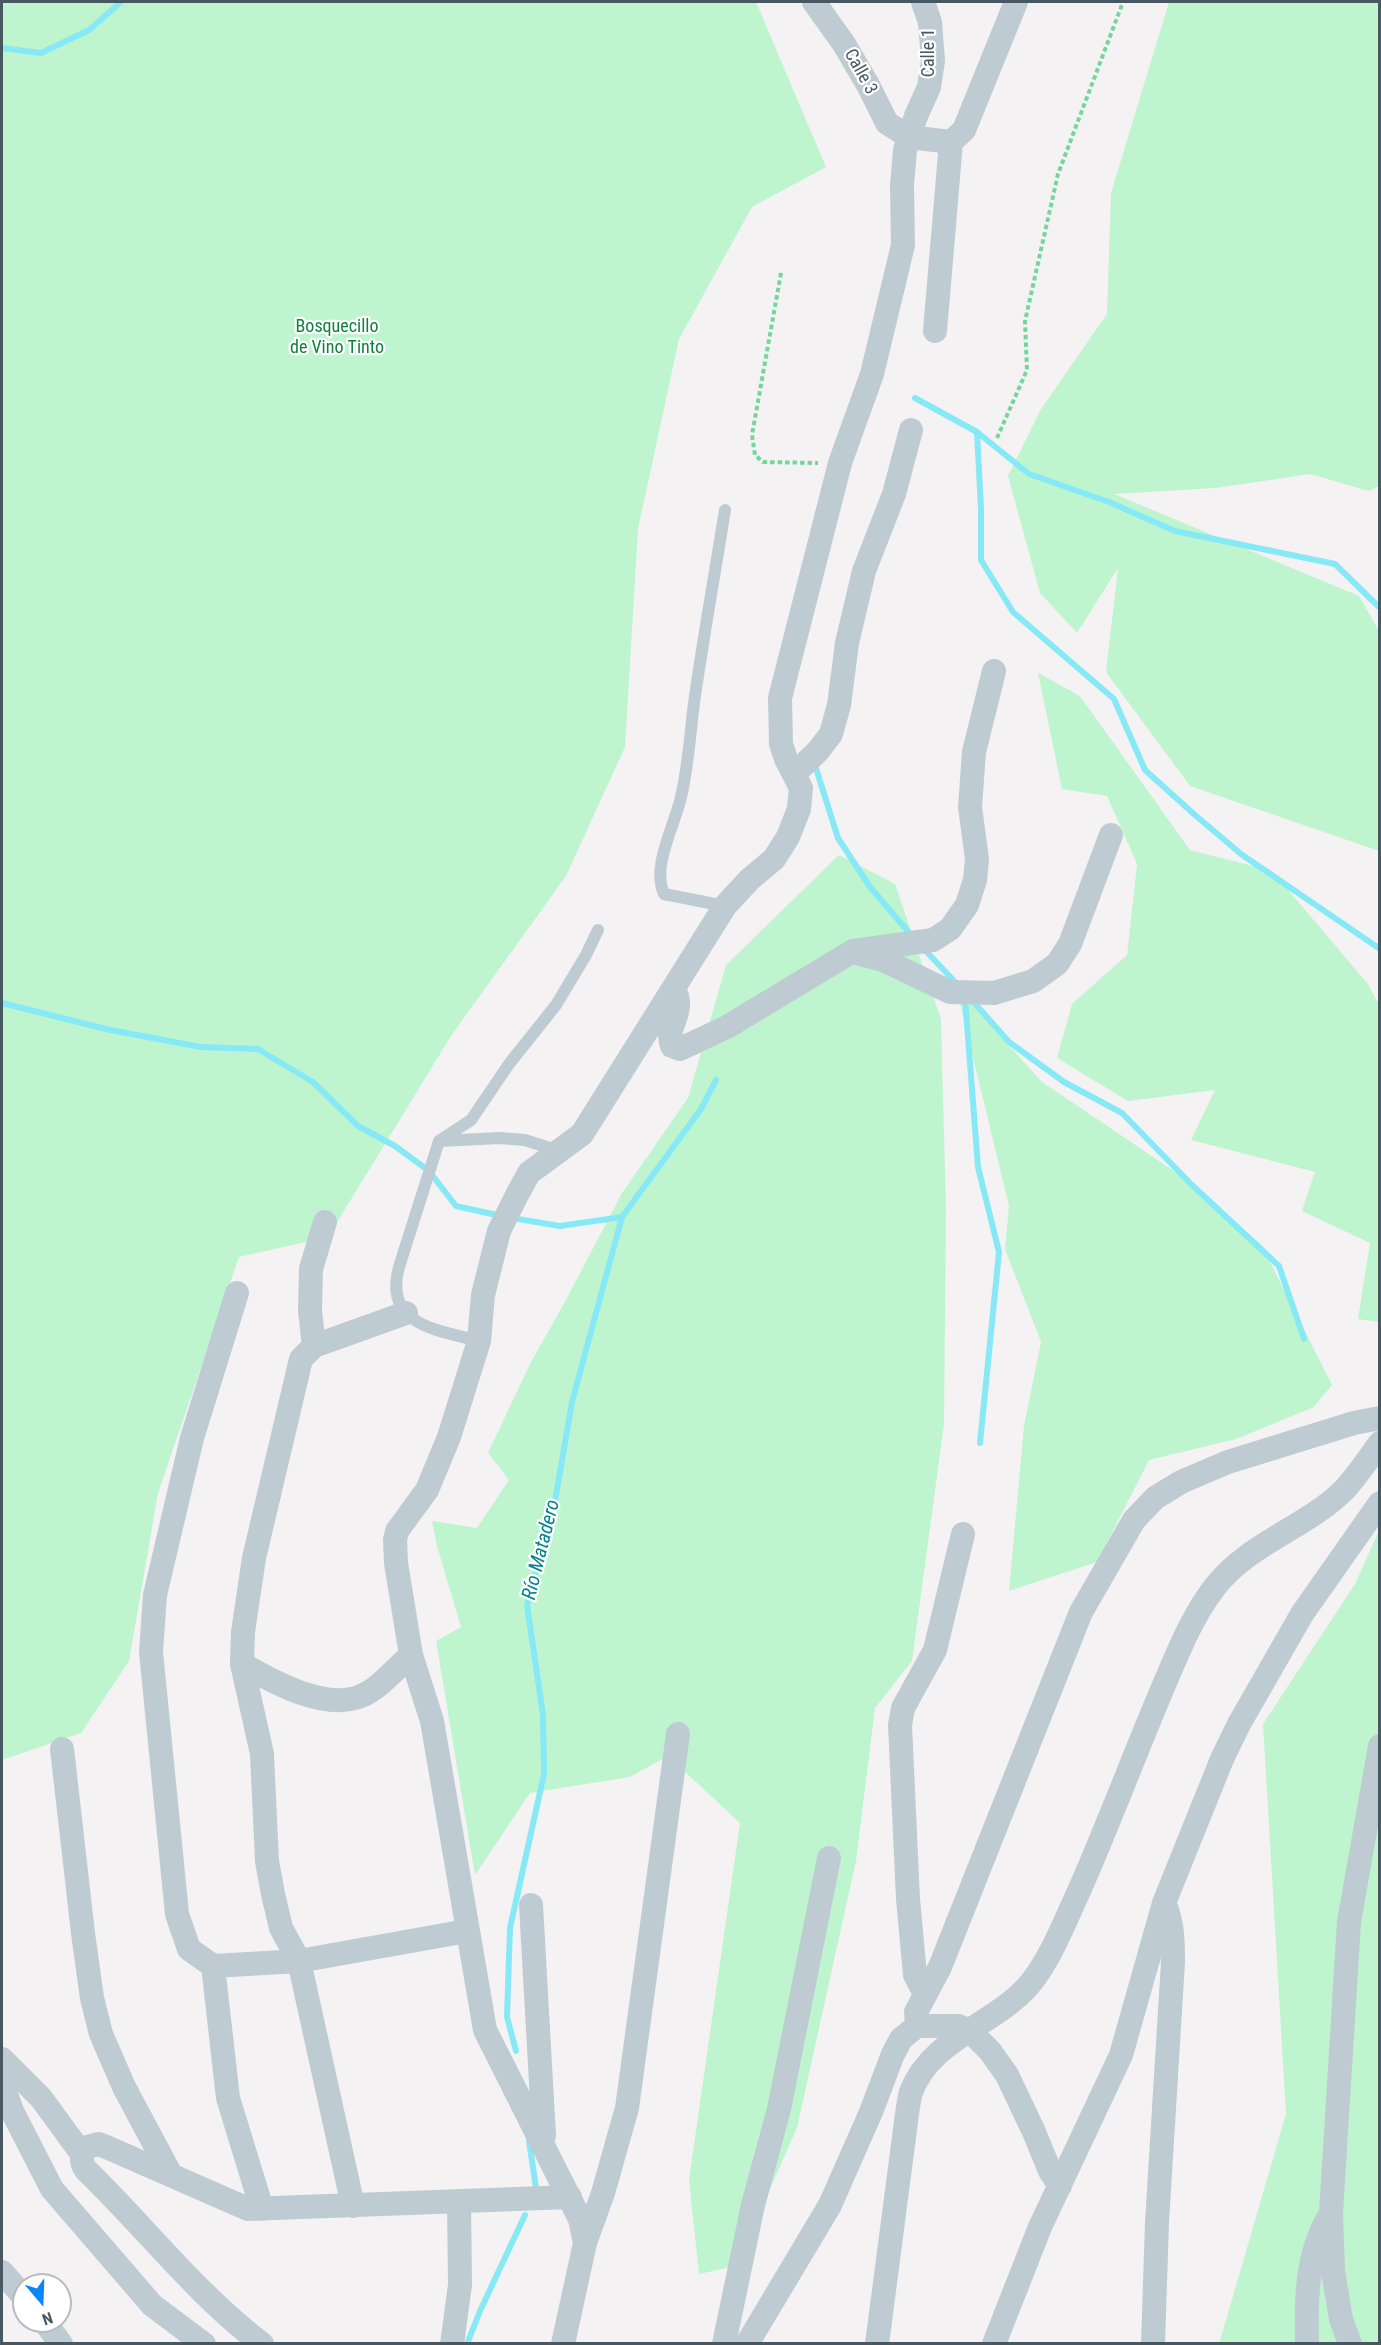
<!DOCTYPE html>
<meta charset="utf-8">
<style>
body{margin:0}
#map{position:relative;width:1381px;height:2345px;overflow:hidden;background:#f5f2f3;font-family:"Roboto Condensed",sans-serif}
canvas{display:block}
.frame{position:absolute;inset:0;border:3px solid #485863;pointer-events:none}
.north{position:absolute;left:12px;top:2273px;width:60px;height:60px;box-sizing:border-box;background:#fff;border:2px solid #b6bcc1;border-radius:50%;rotate:161deg;font-size:16px;font-weight:700;line-height:24px;text-align:center;color:#485863}
.north::after{content:'';display:block;margin:auto;width:21px;height:27px;background:#0887f9;clip-path:polygon(50% 0,100% 100%,50% 72%,0 100%)}
</style>
<div id="map">
<canvas width="1381" height="2345"></canvas>
<div class="frame"></div>
<div class="north">N</div>
</div>
<script>
const c = document.querySelector('canvas').getContext('2d');
c.lineJoin = 'round';
function fillPath(path, color) { c.fillStyle = color; c.fill(path, 'evenodd'); }
function strokePath(path, color, width, dash) { c.strokeStyle = color; c.lineWidth = width; c.lineCap = dash ? 'butt' : 'round'; c.setLineDash(dash || []); c.stroke(path); }
function label(font, color, halo, rows, align = 'center') {
  c.font = font + ' "Roboto Condensed",sans-serif'; c.lineWidth = 4.5; c.setLineDash([]); c.textBaseline = 'middle'; c.strokeStyle = halo; c.fillStyle = color; for (const [text, x, y, turn = 0] of rows) {
    c.save(); c.translate(x, y); c.rotate((+turn || 0) * Math.PI / 180); c.textAlign = isNaN(turn) ? turn : align; if (halo) c.strokeText(text, 0, 0); c.fillText(text, 0, 0); c.restore();
  }
}
fillPath(new Path2D(`
 M2,2H756L826,167L752,207L679,339L638,529L625,747L566,876L451,1036L328,1237L239,1257L158,1493L129,1661L81,1733L2,1760Z
 M1169,2H1379V486L1369,491L1310,474L1216,488L1114,494L1359,596L1379,631V851L1190,786L1106,672L1118,568L1077,633L1040,593L1008,476L1041,409L1107,314L1111,193Z
 M1038,673L1080,696L1190,850L1272,871L1368,984L1379,1005V1322L1358,1319L1370,1243L1302,1211L1315,1172L1191,1140L1215,1090L1128,1101L1057,1058L1072,1004L1127,955L1137,864L1107,796L1062,789Z
 M839,855L895,884L941,1019L946,1209L944,1424L912,1661L875,1708L856,1861L797,2128L736,2266L699,2274L689,2180L740,1823L668,1756L630,1777L530,1793L475,1875L436,1641L461,1627L437,1546L432,1521L477,1528L509,1480L488,1453L530,1364L567,1298L622,1193L688,1098L726,965Z
 M956,987L1042,1082L1171,1169L1261,1244L1332,1385L1314,1407L1236,1439L1149,1460L1097,1562L1009,1591L1024,1426L1041,1342L1005,1249L1009,1206Z
 M1379,1531V2343L1219,2344L1286,2114L1263,1724L1355,1584Z`), '#bef5cf');
strokePath(new Path2D(`
 M2,48L41,53L89,30L121,2
 M915,398L977,432L1029,474L1109,502L1175,531L1335,564L1380,608
 M977,432L981,509V560L1013,612L1114,699L1145,770L1195,815L1241,854L1380,949
 M814,762L838,838L870,887L912,936
 M923,948L957,984
 M965,998L978,1167L999,1252L980,1443
 M970,998L1009,1042L1064,1082L1122,1113L1192,1185L1279,1266L1304,1339
 M2,1003L110,1030L201,1047L258,1049L313,1082L358,1126L395,1146L429,1171L456,1206L501,1216
 M512,1218L560,1226L622,1217
 M516,2051L507,2017L510,1928L544,1774L543,1715L527,1605L554,1507L572,1402L622,1217L701,1109L716,1080
 M529,2141L536,2188
 M467,2344L480,2311L525,2215`), '#87e9f6', 6);
strokePath(new Path2D(`
 M781,273L752,435L755,455L763,462L818,463
 M997,438L1027,370L1025,321L1058,174L1123,2`), '#72d79c', 4, [4.5, 3]);
strokePath(new Path2D(`
 M725,906L664,894C651,867 675,825 681,797C689,764 690,730 695,696C704,634 715,572 725,510
 M441,1141L500,1138L525,1140L559,1151
 M479,1341C437,1330 383,1325 399,1267L439,1141L471,1120L509,1064L556,1005L586,955L598,930`), '#bfcbd3', 12);
strokePath(new Path2D(`
 M814,2L844,44L868,85L887,123L909,137L951,142L964,130L1016,2
 M935,331L951,142
 M795,773L818,751L831,734L839,705L847,643L864,571L894,494L911,430
 M856,953L883,960L950,992L994,993L1033,981L1057,964L1070,944L1111,835
 M674,989C687,1013 664,1026 672,1046L680,1049L727,1027L853,951L933,940L950,929L967,905L975,880L977,859L970,807L974,752L994,671
 M237,1293L192,1438L155,1595L151,1652L177,1914L189,1949L213,1966L228,2098L262,2209
 M314,1346L310,1311L311,1269L325,1222
 M242,1664C273,1682 325,1711 361,1696C379,1689 396,1668 411,1655
 M62,1749L83,1933L92,1998L101,2034L124,2087L171,2175
 M531,1905L544,2136
 M213,1966L299,1961L467,1931
 M925,1994L915,1975L908,1899L900,1725L903,1708L935,1650L963,1534
 M917,2026L916,2012L940,1967L1081,1612L1134,1520L1155,1498L1181,1482L1228,1462L1354,1423L1380,1418
 M2,2059L41,2098L82,2154
 M2,2083L12,2111L52,2189L152,2305L204,2344
 M353,2206L299,1961L281,1928L273,1894L267,1861L262,1754L242,1664L243,1632L254,1558L301,1359L314,1346L406,1313
 M585,2243L603,2193L627,2108L678,1734
 M2,2272L24,2297
 M44,2321L61,2344
 M262,2344C196,2294 145,2227 86,2170C80,2162 81,2154 87,2147L98,2144L104,2146L248,2209L570,2197
 M452,2344L460,2285L459,2201
 M563,2344L585,2243L580,2219L485,2030L432,1721L411,1655L396,1563L395,1540L397,1531L427,1490L449,1437L479,1341L483,1295L499,1231L518,1193L529,1173L582,1134L725,906L750,879L774,859L788,837L799,809L801,788L786,759L781,744L780,698L840,463L872,374L903,245L902,185L905,150L916,116L929,87L933,61L930,22L923,2
 M724,2344L753,2205L779,2109L829,1858
 M747,2344L830,2205L871,2112L893,2054L901,2039L917,2026H958L969,2030L990,2051L1007,2075L1034,2132L1050,2171L1060,2186
 M877,2344L907,2114C908,2107 909,2099 911,2092C932,2035 1004,2023 1036,1976C1054,1950 1066,1919 1079,1891C1109,1823 1135,1753 1164,1685C1178,1652 1192,1617 1214,1588C1247,1544 1307,1527 1344,1490C1357,1476 1368,1459 1380,1443
 M994,2344L1040,2227L1121,2055L1164,1903L1222,1759L1239,1724L1302,1614L1380,1503
 M1153,2344L1157,2222L1173,1962C1173,1942 1173,1924 1165,1905
 M1307,2344C1306,2299 1306,2254 1330,2215
 M1350,2344L1341,2319L1333,2271L1331,2213L1349,1922L1380,1746`), '#bfcbd3', 24);
label('18px', '#485863', '#fff', [
 ["Calle 1",929,53,-90],
 ["Calle 3",860,72,61]
]);
label('18px', '#0e823d', '#fff', [
 ["Bosquecillo",337,327],
 ["de Vino Tinto",337,348]
]);
label('italic 20px', '#048292', '#fff', [
 ["Río Matadero",542,1550,-76]
]);
</script>
